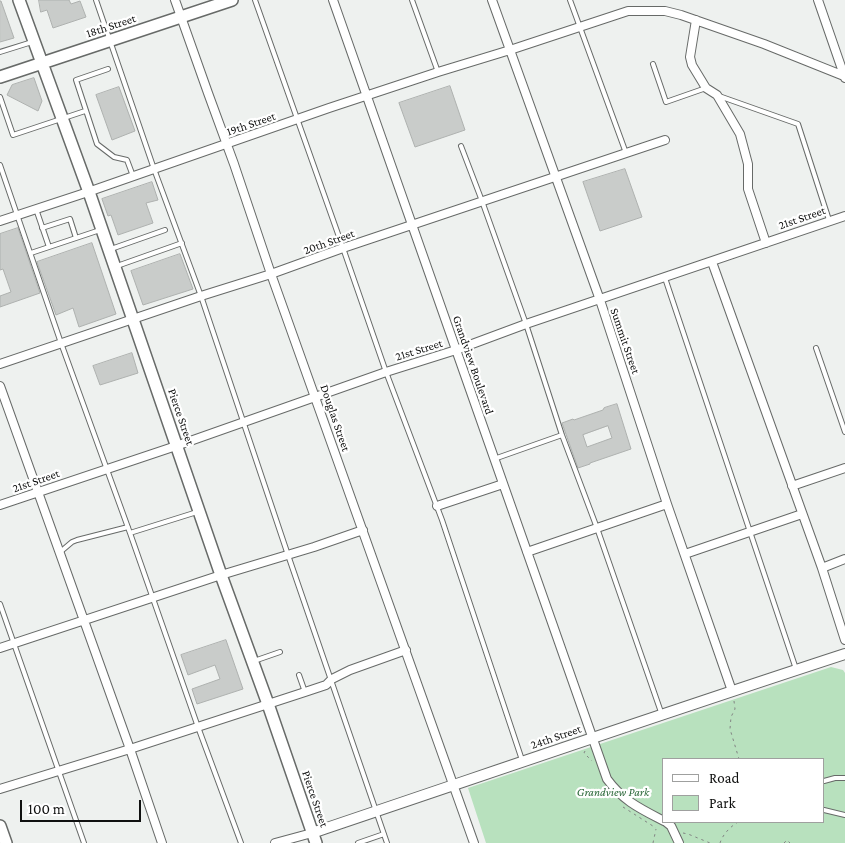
<!DOCTYPE html>
<style>
body{margin:0}
#map{position:relative;width:845px;height:843px;overflow:hidden;background:#eef1ef;font-family:"Crimson Pro",serif}
canvas{display:block}
.legend{position:absolute;left:662px;top:758px;width:162px;height:65px;box-sizing:border-box;background:#fff;border:1px solid #9fa09f;margin:0;padding:6px 9px;list-style:none;font-size:15px;color:#101110}
.legend li{display:flex;align-items:center;gap:10px;height:25px}
.legend b{width:25px;border:1px solid #9fa09f}
.scale{position:absolute;left:20px;top:800px;width:121px;height:22px;box-sizing:border-box;border:2px solid #101110;border-top:0;padding-left:6px;font-size:15px;line-height:18px;white-space:nowrap;color:#101110;-webkit-text-stroke:4px #fff;paint-order:stroke}
</style>
<div id="map">
<canvas width="845" height="843"></canvas>
<ul class="legend">
<li><b style="height:6px;background:#fff"></b>Road</li>
<li><b style="height:14px;background:#b8e1be"></b>Park</li>
</ul>
<div class="scale">100 m</div>
</div>
<script>
const c = document.querySelector('canvas').getContext('2d');
c.lineJoin = 'round';
function fillPath(path, color) { c.fillStyle = color; c.fill(path, 'evenodd'); }
function strokePath(path, color, width, dash) { c.strokeStyle = color; c.lineWidth = width; c.lineCap = dash ? 'butt' : 'round'; c.setLineDash(dash || []); c.stroke(path); }
function label(font, color, halo, rows, align = 'center') {
  c.font = font + ' "Crimson Pro",serif'; c.lineWidth = 4.5; c.setLineDash([]); c.textBaseline = 'middle'; c.strokeStyle = halo; c.fillStyle = color; for (const [text, x, y, turn = 0] of rows) {
    c.save(); c.translate(x, y); c.rotate((+turn || 0) * Math.PI / 180); c.textAlign = isNaN(turn) ? turn : align; if (halo) c.strokeText(text, 0, 0); c.fillText(text, 0, 0); c.restore();
  }
}
fillPath(new Path2D(`
 M831,667L843,670L845,673V843H486L468,788ZM664,759H824V822H664Z`), '#b8e1be');
const building = new Path2D(`
 M39,0H69L71,4L80,1L86,17L53,28L47,10L41,12Z
 M0,1H1L14,38L0,42Z
 M34,78L42,101L38,111L7,95L12,85Z
 M450,86L465,130L415,147L399,103Z
 M119,87L135,131L112,140L96,95Z
 M625,169L642,217L600,231L583,182Z
 M152,182L158,200L146,203L153,223L118,235L111,215L108,216L102,199Z
 M18,228L40,293L0,307V296L11,292L3,269L0,270V234Z
 M92,243L116,314L79,327L73,308L56,315L37,262Z
 M180,254L193,289L143,305L131,271Z
 M132,353L138,373L100,385L93,366Z
 M617,404L631,449L590,463V464L578,468L562,423L573,419L574,420L603,410L604,408ZM608,426L612,438L587,447L583,435Z
 M226,640L243,689L197,704L192,689L220,679L215,665L188,675L181,655Z`);
fillPath(building, '#c9ccca');
strokePath(building, '#aeb1af', 1);
const service = new Path2D(`
 M96,0L154,169L201,296L288,555L387,843
 M255,0L343,248L386,372L442,520L522,760
 M412,0L438,72
 M570,0L626,153
 M0,52L32,42
 M653,64L666,102L706,88
 M108,69L76,80L97,144L114,157L127,160L133,176
 M719,96L798,124L829,220
 M0,97L13,135L85,111
 M461,146L482,201L526,324L562,435L597,528L662,715
 M0,165L61,343L130,533L198,727L241,843
 M36,209L49,247
 M42,228L70,219L76,238
 M111,249L165,230
 M31,253L100,230
 M117,266L182,243
 M665,278L796,669
 M816,348L845,432
 M494,459L562,435
 M130,533L197,512
 M59,553L72,542L77,540L128,527
 M0,604L84,843
 M254,661L280,652
 M299,675L305,692
 M824,781L835,778H845
 M824,810L845,815
 M358,843L384,834`);
const minor = new Path2D(`
 M175,0L208,93L234,164L271,274L474,843
 M333,0L607,779C623,801 641,809 664,821
 M492,0L600,300L667,504L732,691
 M818,0L845,78
 M696,20L690,57L692,65L706,88L717,95L740,134L748,164V189L766,243
 M0,221L85,193L329,108L438,72L510,50L628,11H665L681,15L764,44L844,76
 M712,262L822,568L845,640
 M0,364L201,296L271,274L343,248L665,140
 M0,386L130,749L162,843
 M792,486L845,468
 M0,505L176,446L386,372L456,350L526,324L845,216
 M437,506L503,484
 M527,552L667,504
 M685,554L802,514
 M822,568L845,559
 M0,648L221,575L314,547L363,530
 M0,789L130,749L305,692L326,685L332,679L350,670L406,650
 M666,822L671,826L679,843
 M275,843L312,833`);
const tertiary = new Path2D(`
 M312,833C490,773 667,712 845,654`);
const secondary = new Path2D(`
 M19,0L89,192L221,575L268,704L316,843
 M0,77L232,0
 M0,826L6,843`);
strokePath(service, '#676a68', 6);
strokePath(minor, '#676a68', 10);
strokePath(tertiary, '#676a68', 12);
strokePath(secondary, '#676a68', 14);
strokePath(new Path2D(`
 M734,701L735,709L731,717L730,729L739,759
 M585,751L584,753L592,761
 M623,807L656,828
 M683,833L688,834L710,843
 M653,843L656,829
 M720,843C723,834 730,827 738,822
 M784,843L787,840L790,843`), '#828483', 1, [2.5, 4]);
strokePath(service, '#fff', 4);
strokePath(minor, '#fff', 8);
strokePath(tertiary, '#fff', 10);
strokePath(secondary, '#fff', 11);
label('12px', '#101110', '#fff', [
 ["18th Street",111,26,-18],
 ["19th Street",251,124,-19],
 ["21st Street",802,218,-19],
 ["20th Street",329,242,-20],
 ["Summit Street",625,341,71],
 ["21st Street",419,350,-17],
 ["Grandview Boulevard",473,365,71],
 ["Pierce Street",181,417,71],
 ["Douglas Street",335,418,71],
 ["21st Street",36,481,-19],
 ["24th Street",556,737,-19],
 ["Pierce Street",315,799,71]
]);
label('italic 12px', '#2a6738', '#fff', [
 ["Grandview Park",613,792]
]);
</script>
